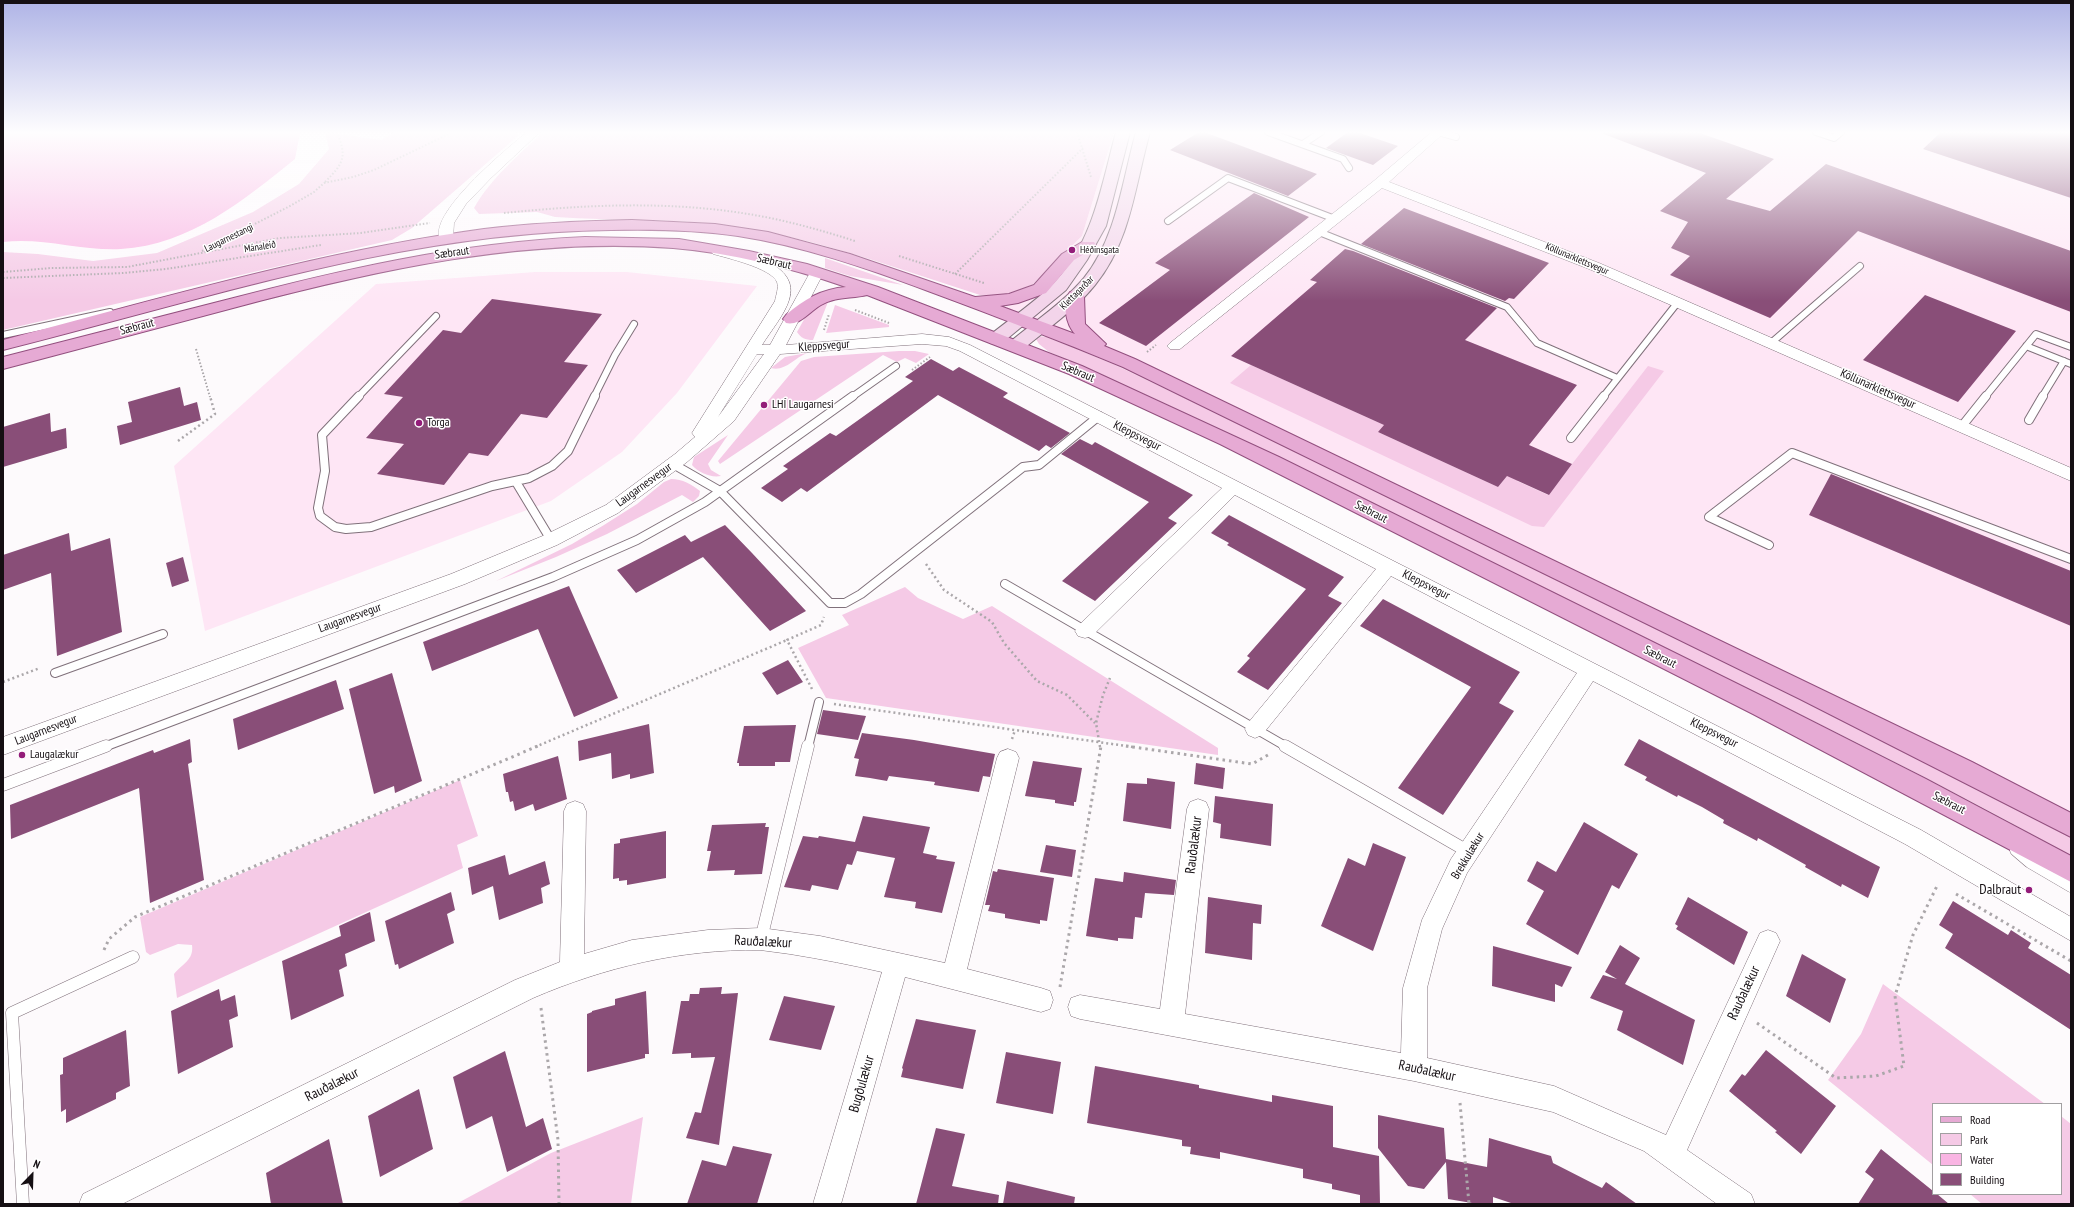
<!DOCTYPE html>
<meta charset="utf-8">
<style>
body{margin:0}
#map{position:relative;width:2074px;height:1207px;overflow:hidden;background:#fdfafc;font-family:"PT Sans Narrow",sans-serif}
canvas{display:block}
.frame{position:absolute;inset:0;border:4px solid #150f13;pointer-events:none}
.legend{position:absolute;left:1932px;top:1103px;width:130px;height:92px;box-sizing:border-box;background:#fff;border:1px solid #a19fa1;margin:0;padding:5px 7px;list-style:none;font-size:12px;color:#150f13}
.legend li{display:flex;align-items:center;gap:8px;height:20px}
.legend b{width:20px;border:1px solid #a19fa1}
.north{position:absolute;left:12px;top:1155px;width:40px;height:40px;-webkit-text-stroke:3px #fff;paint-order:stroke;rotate:23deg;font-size:11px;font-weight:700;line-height:16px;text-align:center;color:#150f13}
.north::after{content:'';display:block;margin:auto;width:14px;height:18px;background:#150f13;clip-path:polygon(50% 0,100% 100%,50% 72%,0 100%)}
</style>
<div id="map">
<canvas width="2074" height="1207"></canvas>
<div class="frame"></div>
<ul class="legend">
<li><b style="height:5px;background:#e6aad4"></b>Road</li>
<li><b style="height:11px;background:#f5cae6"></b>Park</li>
<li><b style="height:11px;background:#f9b5e3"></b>Water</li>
<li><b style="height:11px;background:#894e78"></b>Building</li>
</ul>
<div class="north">N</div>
</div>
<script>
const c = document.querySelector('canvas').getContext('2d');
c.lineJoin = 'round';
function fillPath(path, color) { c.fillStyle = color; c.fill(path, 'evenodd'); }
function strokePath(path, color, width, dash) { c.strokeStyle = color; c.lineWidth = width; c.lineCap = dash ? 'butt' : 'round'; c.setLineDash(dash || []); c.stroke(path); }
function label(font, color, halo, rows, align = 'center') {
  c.font = font + ' "PT Sans Narrow",sans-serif'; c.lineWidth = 3; c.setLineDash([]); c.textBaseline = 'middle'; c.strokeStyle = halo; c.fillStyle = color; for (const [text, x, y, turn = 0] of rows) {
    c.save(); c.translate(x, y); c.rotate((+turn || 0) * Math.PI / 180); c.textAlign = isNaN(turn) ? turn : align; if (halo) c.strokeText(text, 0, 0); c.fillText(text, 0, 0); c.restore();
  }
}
fillPath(new Path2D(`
 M1114,132H2071V837L2000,798L1231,420L1047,337L993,317L1033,284L1082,236Z
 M535,272H627L757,286L677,393L622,452L551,501L205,631L174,466L376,284Z`), '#fee6f5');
fillPath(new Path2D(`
 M325,132L381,140L395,132H516L519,135L412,228L392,240L3,330V252L38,254L93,261L157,253L253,212L299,184L329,149Z
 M543,132H1114L1082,236L1033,284L1016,293L997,296L980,295C898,269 817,238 731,226C673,218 614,221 555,217L537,212L479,214L474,208C491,178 519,155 543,132Z
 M825,258L903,285L850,276L825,268Z
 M828,298V302L813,340C805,340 801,338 797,332L806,316Z
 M835,305L889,325V327L826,333Z
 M1039,336L1047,337L1113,364L1231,420L2000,798L2071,837V856C1908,764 1738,685 1571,602C1398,517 1227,428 1049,352L1039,344L1036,339Z
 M899,351H915L929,354L916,363L905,358L897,362L883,355L720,464L718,461L801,361L814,357Z
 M807,353C794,358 785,372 771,368L785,357Z
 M1251,365L1384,425L1378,432L1498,487L1516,465L1526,469L1517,481L1548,495L1648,366L1664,371L1544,527L1532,526L1230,383Z
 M728,435L708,464L711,470L721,476C711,478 699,473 692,465L694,457Z
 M671,479C683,479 691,484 700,491L699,496L693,502L682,495L607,534L556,557L496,581L572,544L604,525L637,504L664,482Z
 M905,587L918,598L963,619L992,606L1218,748V755L826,698L798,648L849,625L842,615Z
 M460,780L478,836L457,845L463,868L177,998L174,974C183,963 194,960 192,945L178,944L150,955L146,952L140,917Z
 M1883,984L2045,1104H1933V1165L1828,1080L1861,1034Z
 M2061,1116L2071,1124V1204H1982L1970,1194H2061Z
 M643,1117L631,1204H456L551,1153Z`), '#f5cae6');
fillPath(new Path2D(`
 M3,132H298L300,133L295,159C244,200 190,245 121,249C81,251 42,237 3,242Z`), '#f9b5e3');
fillPath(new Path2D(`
 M1199,132H1204L1317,174L1288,196L1170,150Z
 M1348,132H1357L1398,146L1373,165L1326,148Z
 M1601,132H1697L1774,159L1726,199L1770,211L1826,164L2071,251V312L1858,231L1770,318L1670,275L1690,256L1671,248L1688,222L1660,211L1706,173L1601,133Z
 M1941,132H2071V198L1923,149Z
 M1254,193L1309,217L1146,346L1099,323L1170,270L1155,263Z
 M1404,208L1549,263L1514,299L1509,298L1505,301L1361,244Z
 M1345,249L1353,251L1497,308L1465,340L1577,385L1529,445L1572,464L1549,495L1507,476L1498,487L1378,432L1384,425L1231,356L1317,282L1310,280Z
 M1925,295L2016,331L1958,402L1863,360Z
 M492,299L602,314L564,362L588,365L547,418L521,414L488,456L469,453L444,485L377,474L404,444L366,438L403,397L384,394L443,330L461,333Z
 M931,359L953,371L959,367L1008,393L1003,397L1070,433L1051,448L1046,445L1039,451L938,395L807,492L801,488L782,502L761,488L788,469L783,466L830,433L836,436L913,381L905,377Z
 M180,387L184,406L197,402L201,420L120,445L117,426L132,422L128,402Z
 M50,413L51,432L66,428L67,448L3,467V427Z
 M1080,439L1092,445L1095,442L1193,495L1168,518L1177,523L1095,601L1062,581L1149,502L1061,454Z
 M1831,474L2071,571V626L1809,515Z
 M1229,515L1344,577L1328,596L1342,603L1268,690L1237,672L1250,658L1247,656L1306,589L1227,545L1229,543L1211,533Z
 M725,525L752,553L806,611L770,631L703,557L636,593L617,570L685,535L691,542Z
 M69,533L71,551L110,538L122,632L57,656L51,573L3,590V555Z
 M183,557L189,581L172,587L166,563Z
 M569,586L618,698L574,717L538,629L432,671L423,642Z
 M1383,599L1520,672L1499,703L1514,711L1443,815L1398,788L1471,687L1360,626Z
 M788,660L803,682L777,695L762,673Z
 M392,673L422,781L395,793L394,786L374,794L349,689Z
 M336,680L344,709L238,750L233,719Z
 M823,710L866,716L858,740L817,734Z
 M649,724L654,773L630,779V774L612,779L611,753L579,761L578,741Z
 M796,725L790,762H775V766H739V763H737L744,726Z
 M862,733L914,740L995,754L990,777L983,776L979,792L934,785L935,782L889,776L887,781L870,778L855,776L859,759L854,758Z
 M190,739L192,762L188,764L204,880L150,903L139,788L11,839L10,805L153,750L154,753Z
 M1639,739L1880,867L1868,898L1842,884L1841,887L1805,867L1806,865L1758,838L1757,841L1723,823L1724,820L1702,807L1678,795L1677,797L1645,780L1647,777L1624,765Z
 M558,756L567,799L535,811L533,804L515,811L513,801L510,802L508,792H506L503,774Z
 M1033,761L1082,768L1076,802H1074V806L1055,803V800L1025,796Z
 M1196,763L1225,768L1223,789L1194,784Z
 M1147,778L1175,782L1171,829L1123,821L1127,783L1147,784Z
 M1215,796L1273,804L1271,846L1220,838L1221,824L1213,822Z
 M863,816L930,827L923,853L937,856L936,859L955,862L942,913L915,908L916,902L884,897L895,858L857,851L852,865L847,864L838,890L812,885L810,891L784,887L803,836L818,838L819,836L855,842Z
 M1584,822L1638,854L1619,889L1612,885L1578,955L1526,924L1544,891L1527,881L1537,861L1556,872Z
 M766,823L765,827H769L762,874L734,875L735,870L707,871L711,851H707L712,825Z
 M666,831V878L627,885V880L619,881V878L613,879L614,844L620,843V839Z
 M1373,843L1406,857L1373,951L1321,926L1348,858L1365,866Z
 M1046,845L1076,850L1072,877L1040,872Z
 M505,855L509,875L545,861L550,884L541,888L543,903L499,920L493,886L472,895L468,868Z
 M998,869L1054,878L1047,921L1040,920V924L1005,918V914L988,911L990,905H985L993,871L997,872Z
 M1124,872L1176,880L1174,895L1145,893L1142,918L1135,917L1133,939L1118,938V941L1086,936L1095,878L1123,882Z
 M451,892L455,910L447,914L454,943L399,969L398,964L395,965L385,921Z
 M1208,897L1262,905L1261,924L1253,923L1252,960L1205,953Z
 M1688,897L1748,932L1734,965L1676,929L1678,926L1675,924Z
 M1953,901L2008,935L2011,930L2031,943L2028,948L2071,975V1030L1945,948L1953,934L1939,925Z
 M370,912L375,941L345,954L347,966L339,970L344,996L291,1020L282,961L341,936L339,926Z
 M1620,945L1640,958L1625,984L1695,1020L1683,1065L1617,1030L1623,1011L1590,998L1603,975L1617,979L1605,972Z
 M1493,946L1572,967L1562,987L1555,984V1002L1492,986Z
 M1802,954L1846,979L1830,1023L1786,996Z
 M722,987L721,994L738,993L719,1145L686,1138L695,1112L701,1113L715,1057L691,1058V1053L672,1054L681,1001H689L690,994H699L700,988Z
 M219,989L221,1001L235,995L238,1016L229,1020L233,1047L178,1074L171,1011Z
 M646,991L649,1054H645V1058L587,1072V1014L592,1012V1011L615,1005V999Z
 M784,996L835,1006L821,1050L769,1040Z
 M916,1019L976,1030L963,1089L901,1077L903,1069L902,1068Z
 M126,1030L130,1086L116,1093V1099L66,1123V1109L61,1112L60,1075L63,1074V1058Z
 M1766,1050L1836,1106L1801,1154L1775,1132L1777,1131L1729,1091L1742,1074L1745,1076Z
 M505,1051L526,1127L543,1118L552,1149L507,1172L492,1116L466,1129L453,1077Z
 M1006,1052L1061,1062L1053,1114L996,1103Z
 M1095,1066L1199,1085V1088L1272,1102V1095L1333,1106V1147L1379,1156L1380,1204H1360V1195L1332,1189V1184L1303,1178V1169L1220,1152V1159L1190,1154L1191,1147L1182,1146V1140L1087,1123Z
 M419,1089L433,1149L380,1177L368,1116Z
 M1378,1115L1444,1128L1446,1159L1487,1167L1489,1138L1551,1156L1553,1163L1602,1188L1606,1182L1637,1204H1514L1493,1197V1204H1478L1448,1199L1446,1162L1424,1189L1408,1186L1378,1148Z
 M936,1128L965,1134L952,1186L999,1195L998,1204H916Z
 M329,1139L343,1204H271L266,1173Z
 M733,1146L772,1154L757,1204H687L702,1160L726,1166Z
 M1881,1149L1933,1191V1194H1937L1949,1204H1858L1874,1179L1865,1172Z
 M1007,1181L1075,1197L1074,1204H1003Z`), '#894e78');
const laneFar2 = new Path2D(`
 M1268,132L1343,159L1349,168
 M1438,132L1456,137
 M1816,132L1834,138L1841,132
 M1303,144L1321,132
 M1168,221L1228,178L1335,219
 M1319,232L1507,307L1537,343L1617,378
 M3,335L110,312
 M1771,343L1860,266
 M2026,346L2071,364
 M358,397L436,316
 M594,397L615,355L634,324
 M852,397L896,366
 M1603,397L1678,302
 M1985,397L2036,334L2071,347
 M2042,397L2064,361`);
const laneFar1 = new Path2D(`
 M359,396L322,435L325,471L318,508L320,516L335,527L346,529L371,527L492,486L529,478L552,466L568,451L595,396
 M2029,420L2043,396
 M1962,426L1986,396
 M1571,438L1604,396
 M673,464L720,491L830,603H845L861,594L1023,467L1039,465L1099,416
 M516,482L551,540
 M1769,545L1709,517L1792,453L2071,559
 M1005,584L1287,747
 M55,673L163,634
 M104,747L553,577L637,540L705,502L853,396
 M808,747L819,702`);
const lane = new Path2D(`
 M1285,746L1469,852
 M3,785L106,746
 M2016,850L2030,862L2071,886
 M761,939L808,746
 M23,1204L12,1013L133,957`);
const street = new Path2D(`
 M527,132H540L491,178L466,204L454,223L453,238L451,241H441C424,216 509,147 527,132Z
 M1432,132H1445L1389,182L1599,263L2071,468V481L1589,269L1382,188L1180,349H1170L1167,346L1170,343L1375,180Z
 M718,247C744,253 801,263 789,300C785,314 770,332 762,345H770L812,269H822L824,272L786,345L922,334L949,337L970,345L1921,830L2071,917V941L1905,844L1593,681L1467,873L1442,929L1427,988V1058L1554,1086L1666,1135L1760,933L1768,930L1776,933L1780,941L1687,1150L1751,1194L1755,1204H1717L1644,1151L1553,1112L1414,1081L1080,1019L1071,1016L1068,1007L1071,998L1080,995L1160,1009L1187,809L1190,802L1198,799L1206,802L1209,809L1185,1014L1401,1053L1403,988L1422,920L1451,859L1577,673L1391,576L1262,735L1255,738L1248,735L1245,729L1248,723L1376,569L1235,495L1092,636L1085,638L1078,636L1075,631L1078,626L1222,488L960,351L946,346L922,344L780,354L734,421L687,462L618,513L557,545L465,584L3,755V737L451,574L545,535L606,505L675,454L695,437L692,433L775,301C776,295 779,288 777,282C771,268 727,258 713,254L711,251L713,248ZM757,354H764L718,417Z
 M1008,749L1016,752L1019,758L967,969L1041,988L1050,991L1053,1000L1050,1009L1041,1012L905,977L841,1204H813L882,972C852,965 821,959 790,954C780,953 770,951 760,950C681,949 605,967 533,998L122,1204H79L83,1194L515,980L560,962L564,811L567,804L575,801L583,804L586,811L584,954L632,940L708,930L761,928L820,936L945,963L997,758L1000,752Z`);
const secondary = new Path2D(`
 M1116,132H1130L1106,226L1087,260L1066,290L1002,343L996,344L990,343L987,339L990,335C1011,318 1035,302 1054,283C1093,243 1102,183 1116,132Z
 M1136,132H1150C1135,185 1131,241 1095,285C1075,310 1047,329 1022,350L1016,351L1010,350L1007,346L1010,342C1035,321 1063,303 1084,278C1117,237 1122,181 1136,132Z`);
const primary = new Path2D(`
 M632,220L715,224L768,232L850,254L975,297L1009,294L1034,285L1062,254L1082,242H1094L1096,245L1094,248L1074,260L1046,293L1018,303L1000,306L1075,334C1066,324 1062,304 1070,292L1076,291L1082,292L1084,296L1085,324L1106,344L1104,346L1135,359L1972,762L2071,813V837L1800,699L1123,367C1058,340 993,315 928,291C866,268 803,246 738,236C697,230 653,229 611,230C402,232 203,300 3,350V340C162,298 321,251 484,229C533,223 582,221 632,220Z
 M585,237L679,239L749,251L807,264L878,287L1082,366L1279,457L1770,700L1926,779L2071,856V882L1753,714L1220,444L1069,374L867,295C851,299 836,296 821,305C809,312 800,326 786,323L783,319L786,315C804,299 822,289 846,287C791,268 732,253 673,248C523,237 377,270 233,308C157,328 80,349 3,369V357C73,339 144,321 214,303C340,270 454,243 585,237Z`);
strokePath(laneFar2, '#80717b', 8);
strokePath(laneFar1, '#80717b', 10);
strokePath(lane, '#80717b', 13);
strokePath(street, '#80717b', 1);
strokePath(secondary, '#80717b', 2);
strokePath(primary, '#924f7e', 2);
strokePath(new Path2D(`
 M1077,132L1091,177
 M325,182C344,163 347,157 337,132
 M504,213C592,204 682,200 770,218C799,224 827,232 855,241
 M202,251L290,206L314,192L324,183L353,177L374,170L453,132
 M899,256L984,283
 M3,272L51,268L127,267L280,238L361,233L430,223
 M955,274L1083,148
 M3,278L123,273L166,269L321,245
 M855,310L889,323
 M824,330L829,314
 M196,349L210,397
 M1147,352L1156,345
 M912,370L930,357`), '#aba7aa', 2, [1.5, 2]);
strokePath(new Path2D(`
 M178,441L215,414L210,396
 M926,564L944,590L992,622L1004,643L1037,681L1067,695L1095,723
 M3,682L40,668
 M812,689L787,640L821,625L824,617
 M834,704L1133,747
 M1012,739L1015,730
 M535,747L787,640
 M1100,747L1096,723L1103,695L1110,678`), '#aba7aa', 2.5, [2, 3]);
strokePath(new Path2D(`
 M1126,746L1252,764L1268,755
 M1956,894L2071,961
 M104,950L109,939L135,917L538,746
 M1060,987L1101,746
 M541,1008L558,1140L559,1204
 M1757,1023L1836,1078L1876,1076L1904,1066L1895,996L1913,935L1938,884
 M1460,1103L1469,1204`), '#aba7aa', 3, [2.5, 4]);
strokePath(laneFar2, '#fff', 6);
strokePath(laneFar1, '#fff', 8);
strokePath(lane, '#fff', 12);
fillPath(street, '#fff');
fillPath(secondary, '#f3d4ea');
fillPath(primary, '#e6aad4');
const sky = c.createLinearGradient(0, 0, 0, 301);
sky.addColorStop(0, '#afb4e6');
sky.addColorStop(0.44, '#fefdfe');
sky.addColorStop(1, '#fefdfe00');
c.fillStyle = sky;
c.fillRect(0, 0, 2074, 301);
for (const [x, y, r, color] of [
 [1072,250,4,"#931c79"],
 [764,405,4,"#931c79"],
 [419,423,4,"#931c79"],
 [22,755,4,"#931c79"],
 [2029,890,4,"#931c79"]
]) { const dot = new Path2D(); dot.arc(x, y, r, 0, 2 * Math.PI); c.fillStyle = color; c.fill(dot); strokePath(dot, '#fff', 1.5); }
label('10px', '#150f13', '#fff', [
 ["Laugarnestangi",229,238,-26],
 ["Mánaleið",260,247,-9],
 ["Köllunarklettsvegur",1577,259,23],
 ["Klettagarðar",1077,293,-45]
]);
label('10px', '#150f13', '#fff', [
 ["Héðinsgata",1080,250]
], 'left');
label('12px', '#150f13', '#fff', [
 ["Sæbraut",452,253,-8],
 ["Sæbraut",774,262,13],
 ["Sæbraut",137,327,-15],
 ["Kleppsvegur",824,346,-4],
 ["Sæbraut",1078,372,23],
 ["Köllunarklettsvegur",1878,389,24],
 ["Kleppsvegur",1137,436,27],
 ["Laugarnesvegur",644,485,-36],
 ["Sæbraut",1371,512,27],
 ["Kleppsvegur",1426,585,27],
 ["Laugarnesvegur",350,618,-20],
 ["Sæbraut",1660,657,27],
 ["Laugarnesvegur",46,730,-21],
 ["Kleppsvegur",1714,733,27],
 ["Sæbraut",1949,803,27],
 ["Brekkulækur",1468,856,-59]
]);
label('12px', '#150f13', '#fff', [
 ["LHÍ Laugarnesi",772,405],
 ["Torga",427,423],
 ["Laugalækur",30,755]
], 'left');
label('14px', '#150f13', '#fff', [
 ["Rauðalækur",1194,845,-83],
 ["Rauðalækur",763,942,3],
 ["Rauðalækur",1744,993,-65],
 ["Rauðalækur",1427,1071,12],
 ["Bugðulækur",862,1084,-74],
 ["Rauðalækur",332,1085,-27]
]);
label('14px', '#150f13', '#fff', [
 ["Dalbraut",2021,890]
], 'right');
</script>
